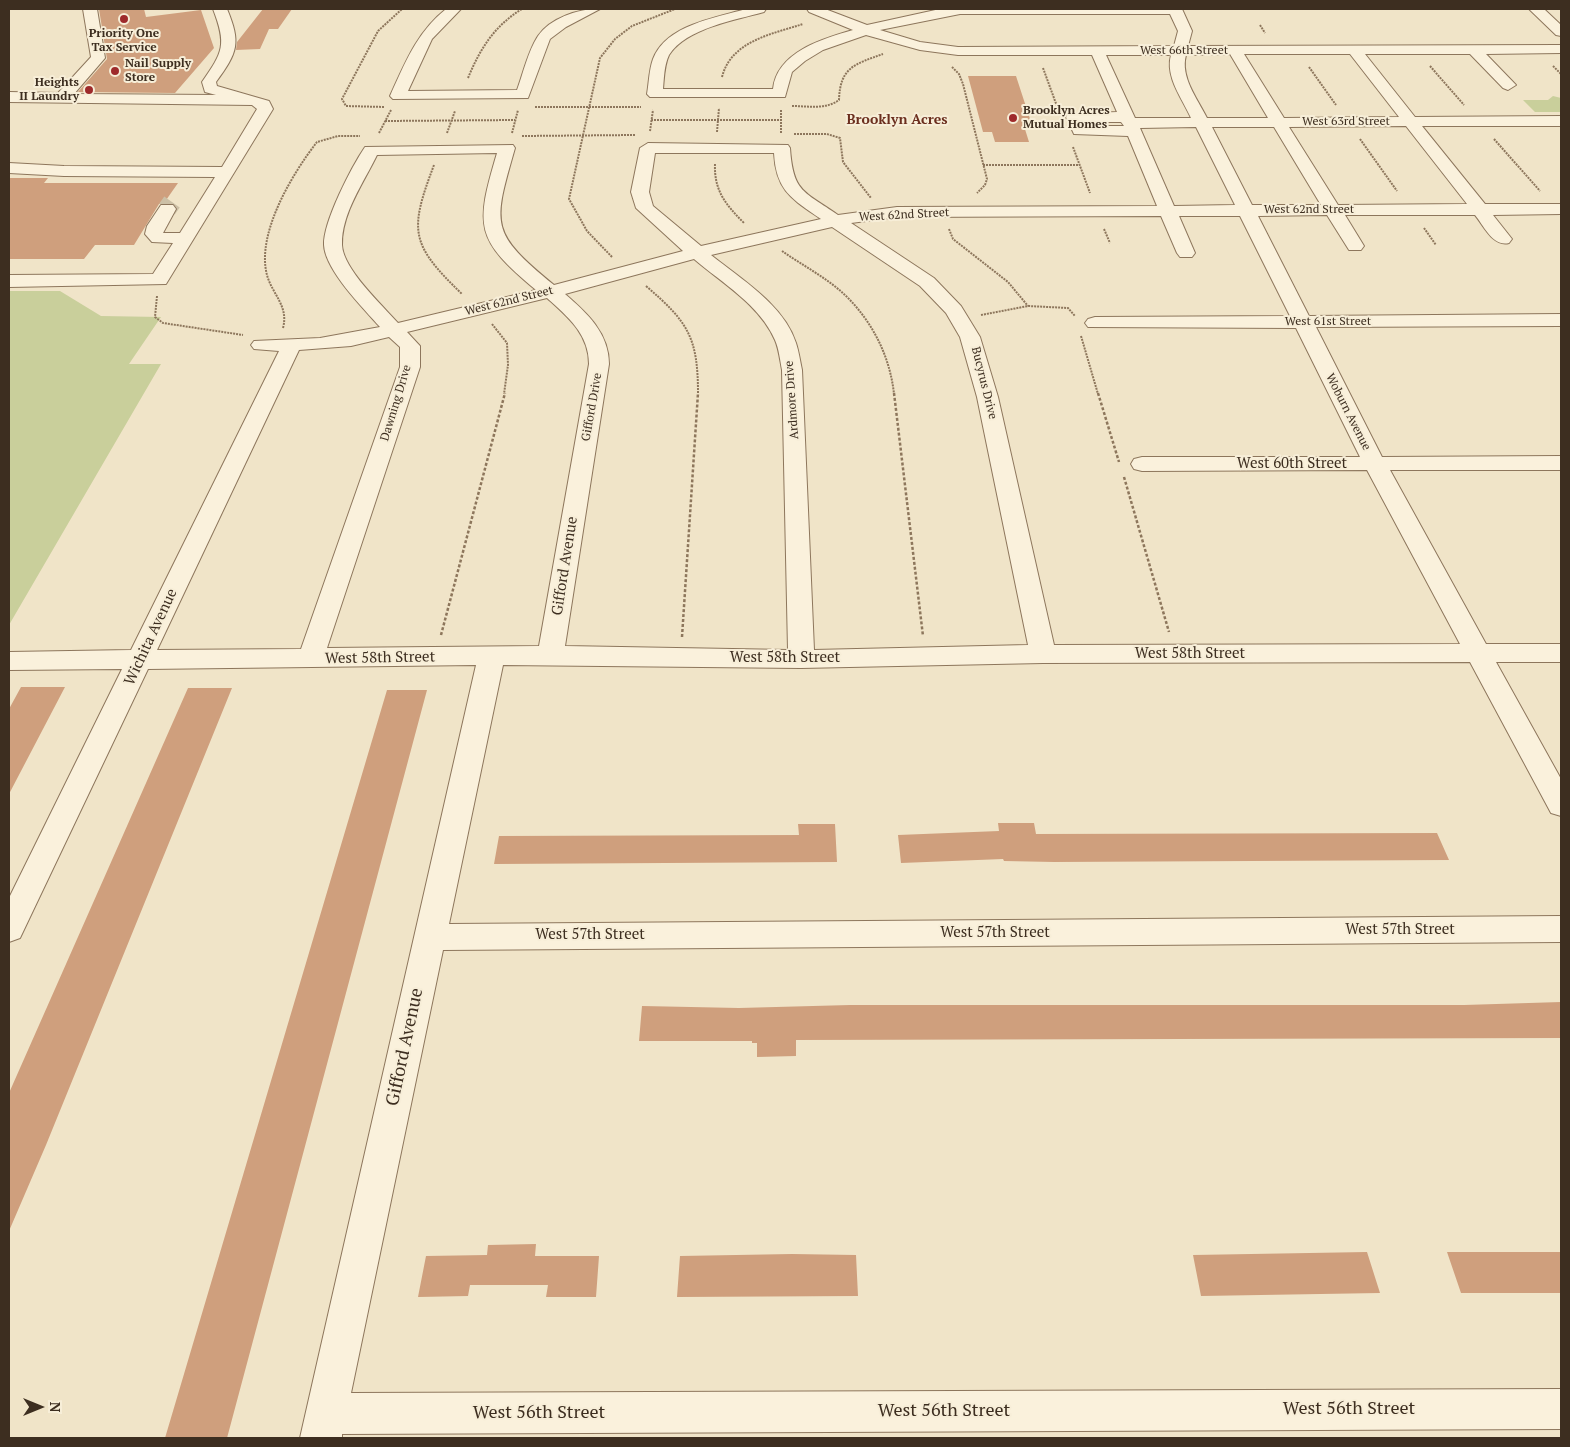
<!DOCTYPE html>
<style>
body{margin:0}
#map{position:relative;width:1570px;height:1447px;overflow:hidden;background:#f0e4c8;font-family:"PT Serif",serif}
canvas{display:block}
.frame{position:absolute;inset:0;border:10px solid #3d2e20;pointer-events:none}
.north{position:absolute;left:15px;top:1382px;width:50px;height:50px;-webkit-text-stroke:4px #f7eed8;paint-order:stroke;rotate:90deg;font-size:14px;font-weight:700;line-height:20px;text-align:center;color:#3d2e20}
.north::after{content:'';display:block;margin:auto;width:18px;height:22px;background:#3d2e20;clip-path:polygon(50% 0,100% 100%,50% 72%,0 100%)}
</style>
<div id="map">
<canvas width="1570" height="1447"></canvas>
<div class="frame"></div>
<div class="north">N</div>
</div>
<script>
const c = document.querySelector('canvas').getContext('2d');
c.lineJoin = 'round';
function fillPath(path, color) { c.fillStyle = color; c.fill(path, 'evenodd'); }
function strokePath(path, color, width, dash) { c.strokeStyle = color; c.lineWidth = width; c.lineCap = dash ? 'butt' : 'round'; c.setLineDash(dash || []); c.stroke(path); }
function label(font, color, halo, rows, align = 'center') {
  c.font = font + ' "PT Serif",serif'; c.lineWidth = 4; c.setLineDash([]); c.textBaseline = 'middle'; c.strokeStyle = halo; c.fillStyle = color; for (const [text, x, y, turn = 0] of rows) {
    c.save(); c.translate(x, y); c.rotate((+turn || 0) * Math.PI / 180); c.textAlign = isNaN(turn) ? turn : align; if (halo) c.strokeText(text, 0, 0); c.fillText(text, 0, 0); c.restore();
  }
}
fillPath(new Path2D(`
 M1553,96L1561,98V112H1535L1523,100H1548Z
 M9,291H60L101,316L161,317L129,364H161L9,625Z`), '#c9cf9b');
fillPath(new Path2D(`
 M99,9H144L146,17L201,10L214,48L175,93L78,92L107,59Z
 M263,9H292L278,29H269L260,49L236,50L237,42Z
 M968,76H1016L1031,122H1028L1030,126H1024L1029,142H995L992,132H983Z
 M9,178H48L44,183H178L164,203L159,204L134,245H95L84,259H9Z
 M21,687H65L9,794V709Z
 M188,688H232L46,1145L9,1231V1093Z
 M387,690H427L227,1438H165Z
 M998,823H1034L1036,834L1437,833L1449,860L1054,862L1004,861L1003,859L901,863L898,835L999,831Z
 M798,824H835L837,862L494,864L499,836L799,835Z
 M1561,1002V1038L796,1040V1056L757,1057V1043H752V1041H639L642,1006L739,1008L850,1005H1464Z
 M536,1244L535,1256H599L596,1297H546L548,1285H470L468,1296L418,1297L426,1256L487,1255L488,1245Z
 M1367,1252L1380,1293L1201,1296L1193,1255Z
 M1447,1252H1561V1293H1461Z
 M792,1254L856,1255L858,1296L677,1297L680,1256Z`), '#cf9f7d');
strokePath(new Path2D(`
 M167,209L172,202`), '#ccc0a6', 19, [19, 9]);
const minor = new Path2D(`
 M83,9H97L105,58L74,94L216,95L205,92L202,82C223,52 227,45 213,9H227C241,43 238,52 216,82L217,86L269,101L273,109L166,284L9,287V275L153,274L173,243L152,242L145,234L147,226L161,205H173L176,209L163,233H180L215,177L64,176L9,173V163L64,166L222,167L257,109L252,105L9,102V92L58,93L91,57Z
 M446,9H461L432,39L408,91L517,90C523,74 528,51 538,36C550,18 580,8 600,9L566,27L550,39L528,98L393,99L390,96C405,63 417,32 446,9Z
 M746,9H766L764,12C736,20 686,28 669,55C664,65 664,79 663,89H773C777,52 822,39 853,30L809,12L807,9H825L867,25L940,9H1182L1192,31L1188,46L1561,45V53L1486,54L1516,85L1508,90L1503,88L1470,54H1365L1415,117L1561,116V126H1422L1485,204H1561V214L1493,215L1512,239L1509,243C1493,247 1484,226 1475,215H1345L1364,246L1361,250H1349L1327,215L1258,216L1309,316L1561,314V326L1316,327L1382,457L1561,456V470H1390L1486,644H1561V662H1496L1561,779V816L1551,813L1470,662L1043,663L801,668L503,665L449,924L1561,916V942L443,950L351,1393L1561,1389V1429L342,1434V1438H300L476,665L148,669L20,938L9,942V898L122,669L9,670V652L131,650L279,351L254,349L251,345L254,341L320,338L380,327C364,309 325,270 324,245C323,222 352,166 365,147L513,145L515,148C493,225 489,232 554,285L683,251L636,208L631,192L640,148L648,143L788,145L790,148C793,193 804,191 838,215L897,207L1157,206L1128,136L1074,134L1066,117L1068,114L1117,112L1092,55H958L920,50L866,35L823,50L805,61L792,72L785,97H650L647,94C649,83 649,70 653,59C666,25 715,18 746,9ZM960,14H1170L1178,31L1174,46L958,47L920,42L880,30ZM1230,54L1268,118H1207C1197,98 1180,77 1186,55ZM1244,54H1350L1399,117L1284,118ZM1106,55H1171C1165,77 1182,98 1191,118H1135ZM1084,122H1121L1124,126H1086ZM1406,126L1467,204L1338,205L1289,127ZM1196,127L1235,205L1174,206L1140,128ZM1212,127H1274L1321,205H1252ZM497,153C475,227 475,239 536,290L398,323C382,305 343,269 342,245C341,214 364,182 377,155ZM655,153H774C776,191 792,199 821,219L701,246L653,206L649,192ZM1161,216L1177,253L1180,257H1192L1195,253L1179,216H1240L1290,316L1095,317L1088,319L1085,323L1088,327L1296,328L1360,457H1142L1134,459L1131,464L1134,469L1142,471L1367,470L1460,644L1054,645L998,397L980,337L961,306L934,278L851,223L897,217ZM832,227L920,286L946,313L960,337L977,397L1028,645L814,650L802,370C800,361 799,352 796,343C784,305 741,279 711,255ZM694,259C722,283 760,305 775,340C779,349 780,360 782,370L788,650L565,646L609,364C609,333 587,313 565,294ZM547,298C568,317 589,334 589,364L539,646L327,648L420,367V346L407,332ZM389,337L400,347V367L301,649L157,650L299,350L351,346Z
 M1529,9H1544L1561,25V36L1556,35Z`);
strokePath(minor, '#8d765c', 2);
strokePath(new Path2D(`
 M1260,25L1265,33
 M1430,66L1464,105
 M1553,66L1561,74
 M952,67L959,74L963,84L987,179L985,185L977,193
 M1309,67L1336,105
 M1043,68L1058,109
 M722,77C731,41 772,34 803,24
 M468,78C480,49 494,26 522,9
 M792,106C808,106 825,110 839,100C840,67 855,64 883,54
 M384,107L346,106L342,99L378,31L402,9
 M535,107H641
 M781,110V133
 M651,120H781
 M385,121L515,120
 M1029,124H1056
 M650,131L653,110
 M717,132L719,108
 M379,133L391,110
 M447,133L455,111
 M512,133L518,110
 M794,134H827L840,138L843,162L871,198
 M522,136L635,135
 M1360,139L1397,191
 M1494,139L1540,191
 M1073,147L1090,193
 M715,164C714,191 726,205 744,223
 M434,165C409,231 410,244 462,294
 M983,165H1080
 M1424,228L1436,245
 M949,229L953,239L1008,282L1028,306
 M1104,229L1110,243
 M782,251C802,265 827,278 845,295C873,322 890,357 894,394
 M612,257L587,231L569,199L600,58L615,39L632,26L675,9
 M646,286C688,322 698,337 698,394
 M157,296L155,317L163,323L243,335
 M981,315L1028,306L1068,308L1075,316
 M492,324L507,343L508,365L504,394
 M283,328C289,306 272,294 267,275C256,234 292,174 317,142L338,136H360
 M1081,336L1098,394`), '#8d765c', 2, [2, 1]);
strokePath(new Path2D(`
 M894,393L923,636
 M1098,393L1119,462
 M1124,477L1169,632
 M441,635L505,393
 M682,637L698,393`), '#8d765c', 2.5, [3, 2]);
fillPath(minor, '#faf1dc');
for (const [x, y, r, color] of [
 [124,19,5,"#9e2a2b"],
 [115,71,5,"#9e2a2b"],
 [89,90,5,"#9e2a2b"],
 [1013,118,5,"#9e2a2b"]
]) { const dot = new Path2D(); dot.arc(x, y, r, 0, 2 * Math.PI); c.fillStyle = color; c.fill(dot); strokePath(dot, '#f7eed8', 2); }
label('bold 12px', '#3d2e20', '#f7eed8', [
 ["Priority One",124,34,"center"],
 ["Tax Service",124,48,"center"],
 ["Nail Supply",125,64],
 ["Store",125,78],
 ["Heights",79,83,"right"],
 ["II Laundry",79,97,"right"],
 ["Brooklyn Acres",1023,111],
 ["Mutual Homes",1023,125]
], 'left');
label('12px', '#3d2e20', '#f7eed8', [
 ["West 66th Street",1184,51],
 ["West 63rd Street",1346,122],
 ["West 62nd Street",1309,210],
 ["West 62nd Street",904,215,-3],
 ["West 62nd Street",509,301,-14],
 ["West 61st Street",1328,322],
 ["Bucyrus Drive",984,383,76],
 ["Ardmore Drive",792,400,-94],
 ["Dawning Drive",396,403,-73],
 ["Gifford Drive",592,407,-80],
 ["Woburn Avenue",1348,412,63]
]);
label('bold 14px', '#6b2e1e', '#f7eed8', [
 ["Brooklyn Acres",897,120]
]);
label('15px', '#3d2e20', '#f7eed8', [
 ["West 60th Street",1292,464],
 ["Gifford Avenue",565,566,-81],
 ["Wichita Avenue",151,637,-65],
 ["West 58th Street",1190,654],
 ["West 58th Street",380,658,-1],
 ["West 58th Street",785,658],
 ["West 57th Street",1400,930],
 ["West 57th Street",995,933],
 ["West 57th Street",590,935]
]);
label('18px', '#3d2e20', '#f7eed8', [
 ["Gifford Avenue",405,1047,-78],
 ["West 56th Street",1349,1409],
 ["West 56th Street",944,1411],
 ["West 56th Street",539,1413]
]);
</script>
